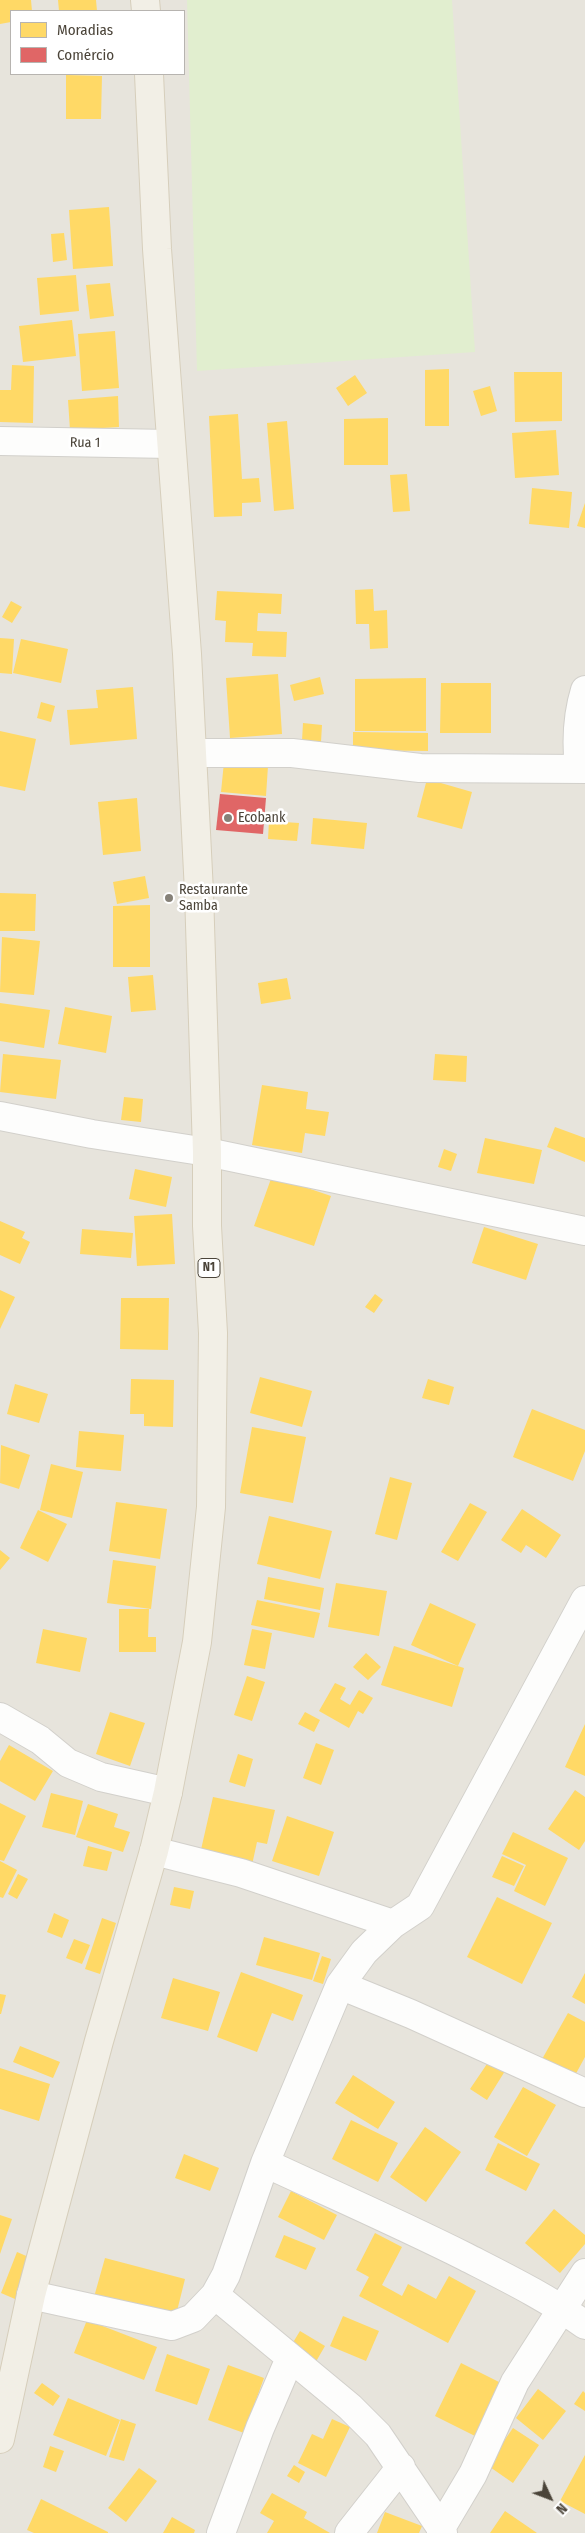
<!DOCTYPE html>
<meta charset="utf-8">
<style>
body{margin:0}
#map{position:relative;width:585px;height:2533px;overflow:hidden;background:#f4f2ee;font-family:"Fira Sans Condensed",sans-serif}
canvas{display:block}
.legend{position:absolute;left:10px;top:10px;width:175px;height:65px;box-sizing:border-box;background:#fff;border:1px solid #b7b4b0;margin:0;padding:6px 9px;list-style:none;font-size:15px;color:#4b4439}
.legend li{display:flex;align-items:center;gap:10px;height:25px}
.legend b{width:25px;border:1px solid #b7b4b0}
.north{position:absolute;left:525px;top:2473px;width:50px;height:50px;-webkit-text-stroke:4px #fff;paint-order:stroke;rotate:133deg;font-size:14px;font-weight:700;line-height:20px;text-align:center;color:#4b4439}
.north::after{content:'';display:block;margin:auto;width:18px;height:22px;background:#4b4439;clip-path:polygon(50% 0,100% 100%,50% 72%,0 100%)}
</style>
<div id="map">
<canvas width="585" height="2533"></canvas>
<ul class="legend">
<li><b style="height:14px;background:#ffd966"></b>Moradias</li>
<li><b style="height:14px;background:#e06666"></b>Comércio</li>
</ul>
<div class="north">N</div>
</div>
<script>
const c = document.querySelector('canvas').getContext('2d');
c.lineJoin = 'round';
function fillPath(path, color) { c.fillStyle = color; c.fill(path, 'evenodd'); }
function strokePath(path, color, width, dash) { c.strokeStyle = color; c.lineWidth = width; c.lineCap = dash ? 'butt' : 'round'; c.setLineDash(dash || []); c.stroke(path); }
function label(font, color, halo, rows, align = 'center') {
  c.font = font + ' "Fira Sans Condensed",sans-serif'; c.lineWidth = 5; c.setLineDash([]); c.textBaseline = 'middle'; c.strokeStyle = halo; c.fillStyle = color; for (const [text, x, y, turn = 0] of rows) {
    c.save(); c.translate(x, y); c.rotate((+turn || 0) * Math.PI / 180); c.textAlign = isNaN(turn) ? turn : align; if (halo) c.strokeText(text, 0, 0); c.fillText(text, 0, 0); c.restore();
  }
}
fillPath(new Path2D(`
 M0,0H585V2533H0ZM11,11H184V74H11Z`), '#e7e4dc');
fillPath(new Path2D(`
 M187,0H452L475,352L197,371Z`), '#e1eecf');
fillPath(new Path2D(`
 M0,0H31L32,11H11V22L0,24Z
 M58,0H96L97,11H59Z
 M66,75L102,76L101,119H66Z
 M109,207L113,266L73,269L69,210Z
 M64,233L67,260L53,262L51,234Z
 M76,275L79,311L40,315L37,278Z
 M110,283L114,316L90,319L86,285Z
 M72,320L76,356L23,362L19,326Z
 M115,331L119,388L82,391L78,334Z
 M12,365L34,366L33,423L0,422V390H11Z
 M449,369V426H425V370Z
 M514,372H562V421L515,422Z
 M355,375L367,393L348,406L336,388Z
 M490,386L497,411L481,416L473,391Z
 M118,396L119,427L70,430L68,400Z
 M238,414L242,479L259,478L261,502L242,503V516L214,517L209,416Z
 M388,418V465H344V419Z
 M287,421L294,509L274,511L267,423Z
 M556,430L559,475L515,478L512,433Z
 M407,474L410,511L393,512L390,475Z
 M532,488L572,492L569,528L529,524Z
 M585,503V528L577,526Z
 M373,589L374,611L387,610L388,648L370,649L369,624H356L355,590Z
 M217,591L282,594L281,614L258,613L257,631L287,632L286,657L252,656L253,643L225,642L226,621L215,620Z
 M11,601L22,607L12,623L2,617Z
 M0,638L14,639L12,674L0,673Z
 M21,639L68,649L61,683L13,673Z
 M278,674L282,734L230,738L226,678Z
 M320,677L324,694L294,701L290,685Z
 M426,678V731H355V679Z
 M441,683H491V733H440Z
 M133,687L137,739L70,745L67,710L98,708L96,690Z
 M41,702L55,706L51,722L37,718Z
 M303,723L322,725L321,742L302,741Z
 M0,731L36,739L25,791L0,786Z
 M353,732L428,733V751L353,750Z
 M224,762L268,766L266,796L221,792Z
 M427,779L472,792L462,829L417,817Z
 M137,798L141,851L103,855L98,802Z
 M313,818L367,823L364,849L311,844Z
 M269,821L299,823L297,841L268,839Z
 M145,876L149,898L117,904L113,882Z
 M0,893L36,894L35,931H0Z
 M150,905V967H113V906Z
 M2,937L40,941L34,995L0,992Z
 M153,975L156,1010L131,1012L128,977Z
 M287,978L291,999L261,1004L258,983Z
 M0,1003L50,1010L44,1048L0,1041Z
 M65,1007L112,1016L106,1053L58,1044Z
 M3,1054L61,1060L56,1099L0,1092Z
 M435,1054L467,1056L466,1082L433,1080Z
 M262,1085L308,1092L306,1109L329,1112L325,1136L305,1133L302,1153L252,1145Z
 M124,1097L143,1099L141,1122L121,1120Z
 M555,1127L585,1138V1162L547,1147Z
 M485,1138L542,1150L534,1184L477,1173Z
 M444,1149L457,1154L451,1171L438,1167Z
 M135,1169L172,1177L166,1207L129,1199Z
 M272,1176L331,1196L314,1246L254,1226Z
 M172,1214L175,1264L137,1266L134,1216Z
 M0,1221L25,1232L22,1238L30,1242L20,1264L0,1255Z
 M484,1227L538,1244L526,1280L472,1263Z
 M82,1229L133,1233L131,1258L80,1254Z
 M0,1290L15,1297L0,1329Z
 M375,1294L383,1300L374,1313L365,1307Z
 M121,1298H169L168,1350L120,1349Z
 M260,1377L312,1391L302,1427L250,1413Z
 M131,1379L174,1380L173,1427L144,1426V1414H130Z
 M428,1379L454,1387L449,1405L422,1398Z
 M15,1384L48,1394L39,1423L7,1414Z
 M532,1409L585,1430V1451L573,1481L513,1457Z
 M252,1427L306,1437L293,1503L240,1493Z
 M79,1431L124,1435L121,1471L76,1467Z
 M1,1445L30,1455L19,1489L0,1483Z
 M51,1464L83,1472L72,1518L40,1510Z
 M390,1477L412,1483L397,1540L375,1534Z
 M116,1502L167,1509L160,1559L109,1551Z
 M470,1503L487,1512L458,1561L441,1552Z
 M522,1509L561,1535L546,1558L526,1545L521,1553L501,1540Z
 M38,1510L67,1524L48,1562L20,1548Z
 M269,1516L332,1531L320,1579L257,1564Z
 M0,1550L10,1558L0,1570Z
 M113,1560L156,1566L151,1609L107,1603Z
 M268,1577L324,1588L320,1610L264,1599Z
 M336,1583L387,1591L379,1636L328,1627Z
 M257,1600L320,1613L314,1638L251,1625Z
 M430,1603L476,1624L458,1666L411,1645Z
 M119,1609H149L148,1637H156V1652H119Z
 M43,1629L87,1638L80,1672L36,1663Z
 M252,1629L272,1633L265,1669L244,1665Z
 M394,1646L464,1668L452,1707L381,1685Z
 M366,1653L381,1667L368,1680L353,1667Z
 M247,1676L265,1682L252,1721L234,1715Z
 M335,1683L346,1688L340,1699L350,1705L359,1690L373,1698L363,1714L358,1711L349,1728L319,1711Z
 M110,1712L145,1723L130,1766L96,1754Z
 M305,1712L320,1720L314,1732L298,1724Z
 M585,1724V1776L565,1767Z
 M316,1743L334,1750L321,1785L303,1778Z
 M9,1745L53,1771L35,1801L0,1781V1761Z
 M238,1754L253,1759L245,1787L229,1782Z
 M575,1790L585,1797V1841L579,1850L548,1829Z
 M51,1793L83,1801L75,1835L42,1827Z
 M213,1797L275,1810L267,1844L257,1842L252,1865L200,1854Z
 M0,1803L26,1816L4,1861L0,1860Z
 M88,1804L118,1814L114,1827L130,1832L123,1852L76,1837Z
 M287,1816L334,1832L319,1876L272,1861Z
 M513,1832L568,1858L545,1906L514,1891L526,1865L502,1854Z
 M88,1846L112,1852L107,1871L83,1866Z
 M502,1856L524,1866L514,1886L492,1877Z
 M0,1861L17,1870L3,1898L0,1897Z
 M18,1874L28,1879L17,1899L8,1894Z
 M174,1887L194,1891L190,1909L170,1905Z
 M497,1897L552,1923L522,1984L467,1957Z
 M54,1913L69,1920L62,1938L47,1932Z
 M102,1918L116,1923L100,1974L85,1969Z
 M264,1937L320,1953L312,1980L256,1965Z
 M74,1939L90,1945L82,1964L66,1958Z
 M322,1956L331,1959L323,1984L313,1981Z
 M241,1972L303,1995L293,2021L272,2013L257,2052L217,2037Z
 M585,1973V2004L572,1997Z
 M173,1978L220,1992L208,2031L161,2018Z
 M0,1994L6,1995L1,2014H0Z
 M568,2013L585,2022V2057L573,2079L541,2061Z
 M20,2046L60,2062L53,2078L13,2062Z
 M489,2061L505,2071L487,2100L470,2089Z
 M0,2068L50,2084L39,2121L0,2109Z
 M353,2075L395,2102L378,2129L335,2103Z
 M523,2087L556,2105L527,2156L494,2137Z
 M351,2120L398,2143L378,2182L332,2159Z
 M425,2127L461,2152L426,2202L390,2177Z
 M498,2143L540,2164L526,2191L485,2170Z
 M184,2154L219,2168L210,2191L175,2178Z
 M291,2191L337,2215L324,2240L278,2217Z
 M554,2209L585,2235V2244L560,2273L525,2243Z
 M0,2215L12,2219L0,2254Z
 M375,2233L402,2247L382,2285L402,2296L408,2284L436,2299L449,2276L476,2291L448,2343L359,2296L369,2277L356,2270Z
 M284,2235L316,2248L306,2270L275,2257Z
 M17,2252L31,2258L15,2299L1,2293Z
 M105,2258L185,2279L175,2319L94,2297Z
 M343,2316L379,2331L366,2361L330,2346Z
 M87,2320L157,2347L144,2380L74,2353Z
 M300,2331L325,2346L314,2365L289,2349Z
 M167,2354L210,2369L197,2405L155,2391Z
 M461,2363L505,2385L479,2438L435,2416Z
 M228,2365L264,2378L244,2433L208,2420Z
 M42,2383L60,2396L53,2406L34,2393Z
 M538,2389L566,2411L543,2440L516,2418Z
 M583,2391L585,2393V2411L574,2404Z
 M68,2398L120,2420L106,2456L53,2435Z
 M121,2419L136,2424L124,2461L109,2457Z
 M332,2419L350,2427L326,2477L298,2463L312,2434L323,2439Z
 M513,2428L539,2445L513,2483L487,2465Z
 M50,2446L64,2451L56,2472L43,2467Z
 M585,2455V2514L560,2501Z
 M294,2465L305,2472L299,2483L287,2476Z
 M139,2468L157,2481L126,2522L108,2508Z
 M272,2493L307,2512L304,2518L330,2533H267L274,2521L260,2513Z
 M41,2499L108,2532V2533H34L27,2530Z
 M505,2511L537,2533H490Z
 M385,2512L422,2526L419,2533H377Z
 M172,2517L195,2530L194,2533H163Z`), '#ffd966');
fillPath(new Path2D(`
 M220,794L266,798L263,834L216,830Z`), '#e06666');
const minor = new Path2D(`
 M0,441L171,444
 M193,753H292L420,768L585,769
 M579,768C576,741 577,716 585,690
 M0,1116L92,1134L207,1152L585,1231
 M0,1717L40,1740L68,1763L101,1777L168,1792
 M154,1851L241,1873L393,1924
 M340,1985L411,2014L585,2093
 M265,2163C332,2194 400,2224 466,2257C507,2278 548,2298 585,2325
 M31,2295L172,2326L193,2318L215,2295L226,2275L265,2163L340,1985L364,1952L393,1924L420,1906L585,1600
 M215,2295L350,2407L378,2435L441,2528V2533
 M221,2533L260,2428L290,2358
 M349,2533L401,2467
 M443,2533L441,2528L473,2474L515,2382L585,2273`);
const major = new Path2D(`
 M145,0L146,11
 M0,2439L31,2295L99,2041L154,1851L168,1792L197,1642L211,1507L213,1333L207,1226V1152L199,892L187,654L157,249L149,74`);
strokePath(minor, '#d2d0cb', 30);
strokePath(major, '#d6cebb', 30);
strokePath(minor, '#fdfdfc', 28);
strokePath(major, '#f2efe6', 28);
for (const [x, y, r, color] of [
 [228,818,5,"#868178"],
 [169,898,5,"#868178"]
]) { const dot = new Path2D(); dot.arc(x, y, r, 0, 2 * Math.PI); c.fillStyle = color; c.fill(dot); strokePath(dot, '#fff', 2); }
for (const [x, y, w] of [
 [209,1268,22]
]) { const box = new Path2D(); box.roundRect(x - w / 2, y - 9.5, w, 19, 4); c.fillStyle = '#fff'; c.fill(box); strokePath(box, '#4b4439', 1); }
label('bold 12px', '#4b4439', null, [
 ["N1",209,1268]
]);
label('14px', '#4b4439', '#fff', [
 ["Rua 1",85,443,1]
]);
label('14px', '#4b4439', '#fff', [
 ["Ecobank",238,818],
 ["Restaurante",179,890],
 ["Samba",179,906]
], 'left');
</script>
